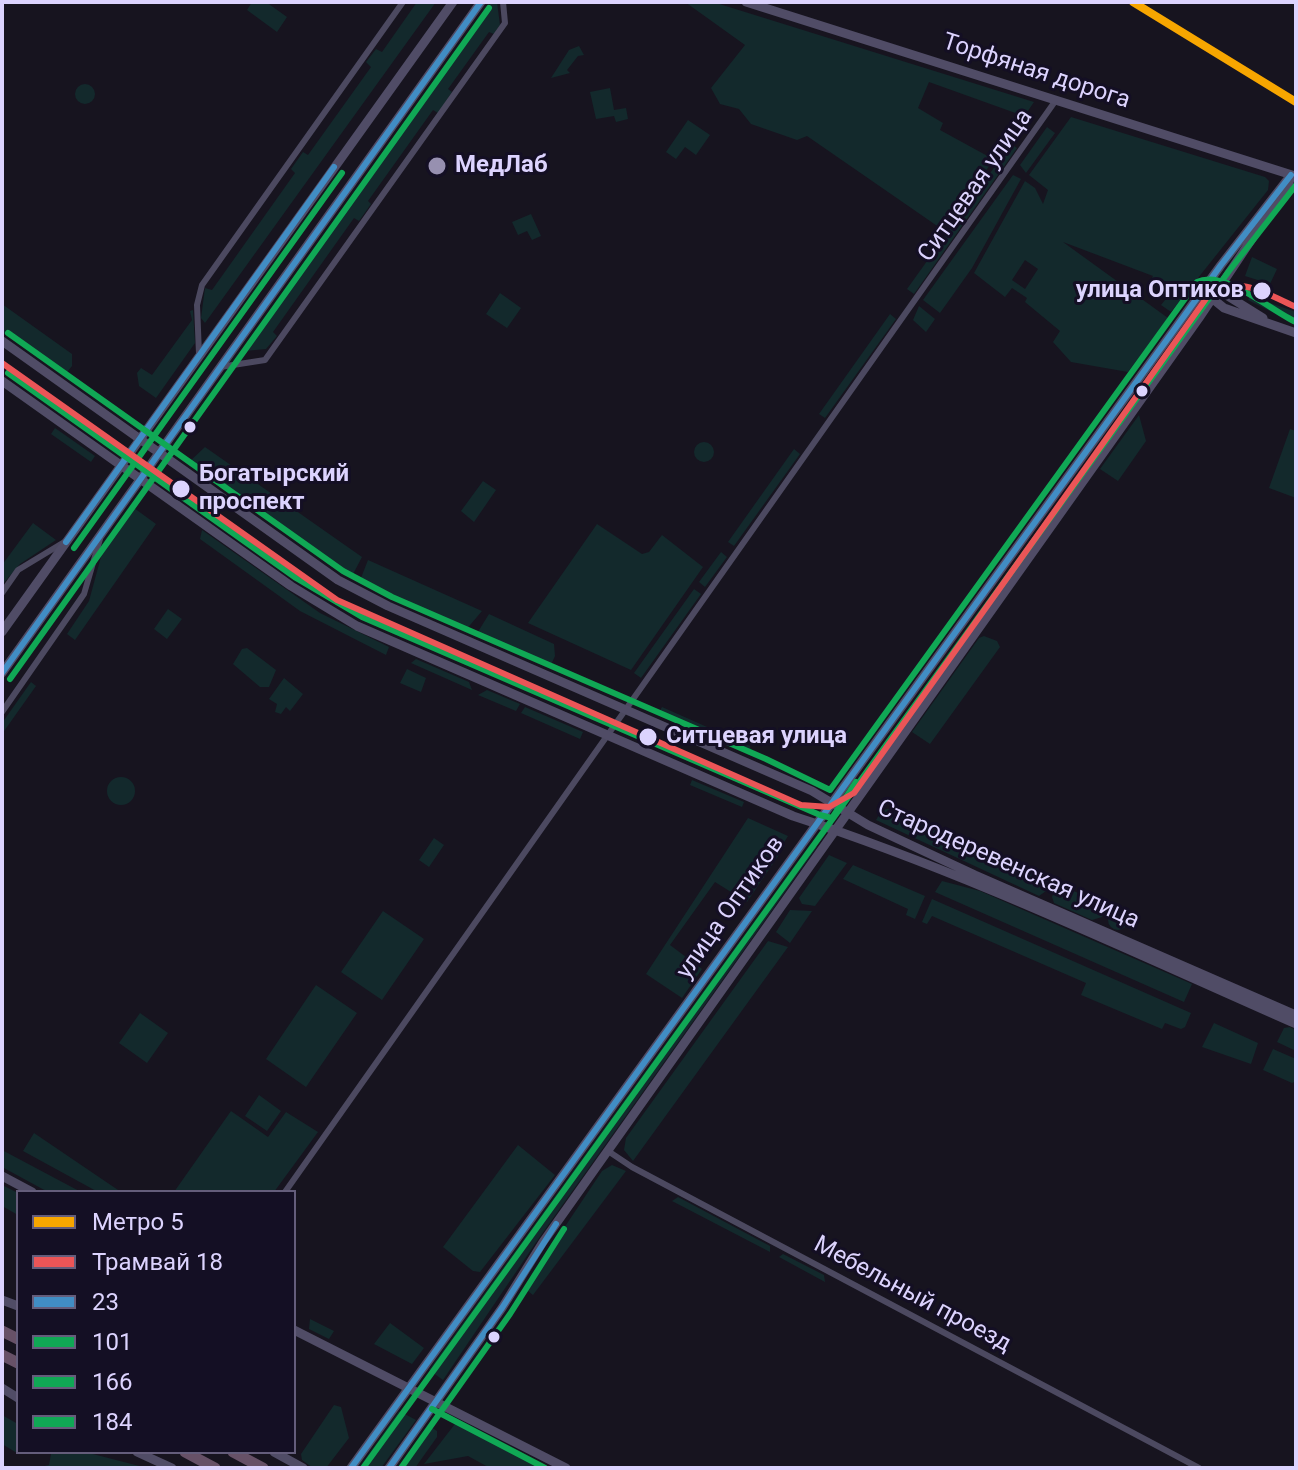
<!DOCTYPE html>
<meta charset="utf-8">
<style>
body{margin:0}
#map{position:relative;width:1298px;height:1470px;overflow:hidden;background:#17141f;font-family:Roboto,sans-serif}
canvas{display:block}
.frame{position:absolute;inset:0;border:4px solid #dcd3fe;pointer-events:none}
.legend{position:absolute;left:16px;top:1190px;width:280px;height:264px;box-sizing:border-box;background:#140f24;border:2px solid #645d7b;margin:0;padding:10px 14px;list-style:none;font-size:24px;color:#dcd3fe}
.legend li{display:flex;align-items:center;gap:16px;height:40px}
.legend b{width:40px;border:2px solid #645d7b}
</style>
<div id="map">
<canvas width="1298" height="1470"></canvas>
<div class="frame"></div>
<ul class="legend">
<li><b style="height:10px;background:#f7a600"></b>Метро 5</li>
<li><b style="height:10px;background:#eb5557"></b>Трамвай 18</li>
<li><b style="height:10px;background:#418dc4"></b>23</li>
<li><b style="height:10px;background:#10a855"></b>101</li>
<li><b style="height:10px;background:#10a855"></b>166</li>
<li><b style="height:10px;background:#10a855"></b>184</li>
</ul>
</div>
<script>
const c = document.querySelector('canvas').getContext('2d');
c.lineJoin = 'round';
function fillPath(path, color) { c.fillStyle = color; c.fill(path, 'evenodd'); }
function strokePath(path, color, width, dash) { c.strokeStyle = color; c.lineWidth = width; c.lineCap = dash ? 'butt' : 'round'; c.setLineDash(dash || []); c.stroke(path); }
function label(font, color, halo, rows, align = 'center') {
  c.font = font + ' Roboto,sans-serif'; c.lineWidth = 6; c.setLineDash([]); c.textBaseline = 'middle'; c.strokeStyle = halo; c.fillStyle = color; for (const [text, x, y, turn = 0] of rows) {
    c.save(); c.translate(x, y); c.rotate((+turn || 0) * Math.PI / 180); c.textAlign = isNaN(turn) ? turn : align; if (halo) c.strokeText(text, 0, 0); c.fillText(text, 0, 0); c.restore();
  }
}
fillPath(new Path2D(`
 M252,2H266L287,17L277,32L247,10Z
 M417,2H436L205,323L201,318L205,288L212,290L295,173L291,169L303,152L308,155L371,67L366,62L376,49L382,52Z
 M497,2L500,25L494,34L489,32L448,89L452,92L438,113L433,110L368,201L371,204L359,221L354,218L273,332L277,336L266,349L245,351L491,3Z
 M685,2H713L1034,102L1011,136L1021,115L929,82L918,108L943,123L940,130L993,159L1008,140L943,230L807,136L797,140L751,124L739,109L720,104L711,88L745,45Z
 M579,46L584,55L578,56L567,70L570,73L551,78L569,50Z
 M75 94a10 10 0 1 1 20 0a10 10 0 1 1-20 0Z
 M610,88L614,110L626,108L628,119L616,122L614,116L596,119L590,92Z
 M1071,117L1265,177L1269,181L1268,190L1171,312L1161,305L1169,295L1150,281L1153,276L1063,242L1168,318L1128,372L1071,362L1053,342L1060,331L1025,302L1027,298L1012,288L1005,297L974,273L1025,181L1035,188L1043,204L1048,190L1029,175ZM1025,260L1038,269L1025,289L1012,280Z
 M688,120L710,135L696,155L685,147L676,159L666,152Z
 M1047,127L1055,133L1026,173L1020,165Z
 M1011,144L1017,148L914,294L907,289Z
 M1013,175L1021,179L972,268L940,313L923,300Z
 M531,214L541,236L532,240L527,231L518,235L512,222Z
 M1252,257L1277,269L1270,284L1245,276Z
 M500,293L521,308L507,328L486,314Z
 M1250,296L1296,312V324L1248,300Z
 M2,304L72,354V366L64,376L2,332Z
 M919,306L935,319L926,332L913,320Z
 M193,310L195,343L156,398L139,386L137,373L141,368L152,375L192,320L190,311Z
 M890,314L896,319L825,418L819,414Z
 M1139,415L1146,441L1118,481L1100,469Z
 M55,428L95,456L91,462L51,434Z
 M1290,429L1296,431V498L1269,488Z
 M694 452a10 10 0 1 1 20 0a10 10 0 1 1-20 0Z
 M205,447L362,557L351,578L188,463Z
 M794,449L800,454L734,546L728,542Z
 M483,481L496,490L474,522L461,511Z
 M134,508L156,524L75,640L67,634L89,601L102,553Z
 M33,523L56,540L20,564L2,585V565Z
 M597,524L642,554L649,552L662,535L703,567L631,670L528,623Z
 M202,530L320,613L389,647L386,655L300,611L200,539Z
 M721,552L727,557L705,587L699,582Z
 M368,560L482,611L465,631L359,583Z
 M694,589L701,594L641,678L634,673Z
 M168,609L182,619L167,639L154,629Z
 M489,614L554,644L555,656L550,667L476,635Z
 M984,636L997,641L1000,647L930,744L912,732L979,638Z
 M247,648L276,670L269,687H260L233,664L242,649Z
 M416,659L469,682L472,690L411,663Z
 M407,669L426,678L421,692L400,683Z
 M284,678L303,694L290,711L286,707L281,714L275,712L277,704L269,699Z
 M31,682L36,686L2,734V723Z
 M487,690L520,704L516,711L478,695Z
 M525,707L583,732L580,739L521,713Z
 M662,707L750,746L752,756L658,714Z
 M107 791a14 14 0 1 1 28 0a14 14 0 1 1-28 0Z
 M692,780L744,802L742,807L690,785Z
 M888,809L1051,881L1046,891L1039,896L876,820L882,810Z
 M748,818L788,836L783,844L785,846L747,902L715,882L670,945L702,969L682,998L646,974Z
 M434,838L444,845L429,867L419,860Z
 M811,843L817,847L539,1238L443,1380L429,1370Z
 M829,855L847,863L815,906L802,904L799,898Z
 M853,865L925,896L915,919L906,915L908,909L843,879Z
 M942,881L980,891L1192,984L1184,1002L935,892Z
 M1057,884L1107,905L1102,917L1092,920L1054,903L1052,897Z
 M932,899L1191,1013L1185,1027L1181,1029L1165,1023L1162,1029L1081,995L1086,983L932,916L927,924L922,922Z
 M1108 920a10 10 0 1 1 20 0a10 10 0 1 1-20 0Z
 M790,910L812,911L790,943L776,932Z
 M383,911L424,939L382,1000L341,972Z
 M768,941L788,947L633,1161L624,1150L626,1138Z
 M316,985L357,1013L306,1087L266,1059Z
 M140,1013L168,1033L147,1063L119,1043Z
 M1214,1023L1258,1043L1251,1064L1202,1047Z
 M1290,1027L1296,1030V1051L1277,1042L1284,1028Z
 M1273,1049L1296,1059V1081L1292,1083L1263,1070Z
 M259,1095L281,1111L267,1131L245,1116Z
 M231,1111L268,1137L286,1112L318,1132L274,1192H174Z
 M34,1133L121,1192H98L23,1151Z
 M518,1145L555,1175L480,1272L473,1271L443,1247Z
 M2,1150L81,1192H48L2,1167Z
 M612,1165L626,1171L533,1295L524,1288L602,1171Z
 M2,1185L18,1193V1215L2,1206Z
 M678,1197L770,1246V1252L672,1201Z
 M783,1254L824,1275L825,1282L779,1257Z
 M310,1319L334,1331L329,1339L309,1329Z
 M390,1323L424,1348L412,1364L374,1344Z
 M334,1405L341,1407L349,1438L326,1468H313L302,1460L301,1454Z
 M399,1411L416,1420L381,1468H359Z
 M2,1415L18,1424V1452H85L147,1468H36L49,1465L51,1454L17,1453L2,1444Z
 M458,1420L547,1468H490L468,1456L424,1464Z
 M429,1426L437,1431V1437L415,1468H398Z`), '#13292c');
strokePath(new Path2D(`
 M199,354L197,305L202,285L403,2
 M220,367L265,360L505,23L503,2
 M2,593L18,570L66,541
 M2,712L84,594L100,539
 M608,1151L632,1167L1199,1468
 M285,1192L1056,100`), '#4c4960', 6);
strokePath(new Path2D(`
 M746,2L1292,175
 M1215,288L1263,318
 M1208,295L1224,308L1296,333
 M2,341L338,580L388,606L812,791L868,825L975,875L1296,1015
 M2,381L291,586L357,626L793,816C965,872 1130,951 1296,1024
 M2,632L453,2
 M2,673L481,2
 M2,1176L32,1192
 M2,1300L18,1306
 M294,1330L566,1468
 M2,1388L18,1398
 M137,1452L172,1468
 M274,1452L303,1468
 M351,1468L1221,265L1291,175
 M389,1468L502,1308L543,1242L1199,318L1288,185L1291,176`), '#504c66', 9);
strokePath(new Path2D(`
 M2,1331L18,1339
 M2,1355L18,1363
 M185,1452L215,1468
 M233,1452L263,1468`), '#675167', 11);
strokePath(new Path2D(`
 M66,542L334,167
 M2,673L481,2
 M351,1468L1221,265L1291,175
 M389,1468L502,1308L556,1224`), '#418dc4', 6);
strokePath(new Path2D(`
 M432,1409L545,1468
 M363,1468L1229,271L1296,185
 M401,1468L510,1314L564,1229`), '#10a855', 6);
strokePath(new Path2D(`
 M8,333L343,571L392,597L766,759L830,790L1197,282C1225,269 1271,311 1296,322
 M8,373L296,578L362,617L820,815L832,818L856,782`), '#10a855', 6);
strokePath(new Path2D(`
 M74,548L342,173
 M10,679L489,8`), '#10a855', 6);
strokePath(new Path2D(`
 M2,363L337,600L801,805L829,807L854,793L1210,293C1237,274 1269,295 1296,307`), '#eb5557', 6);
strokePath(new Path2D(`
 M1133,2L1296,102`), '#f7a600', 8);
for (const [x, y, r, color] of [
 [437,166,10,"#9790b0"],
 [1262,291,10,"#dcd3fe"],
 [1142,391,7,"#dcd3fe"],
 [190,427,7,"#dcd3fe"],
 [181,489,10,"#dcd3fe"],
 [648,737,10,"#dcd3fe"],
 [494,1337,7,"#dcd3fe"]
]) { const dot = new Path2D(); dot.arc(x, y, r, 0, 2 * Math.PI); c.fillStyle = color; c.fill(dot); strokePath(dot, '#140f24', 3); }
label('24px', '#dcd3fe', '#140f24', [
 ["Торфяная дорога",1036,72,18],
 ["Ситцевая улица",976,186,-55],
 ["Стародеревенская улица",1008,865,24],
 ["улица Оптиков",731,908,-55],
 ["Мебельный проезд",912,1295,28]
]);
label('bold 24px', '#dcd3fe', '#140f24', [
 ["МедЛаб",455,166]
], 'left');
label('bold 24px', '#dcd3fe', '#140f24', [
 ["улица Оптиков",1244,291,"right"],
 ["Богатырский",199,475],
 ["проспект",199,503],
 ["Ситцевая улица",666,737]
], 'left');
</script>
